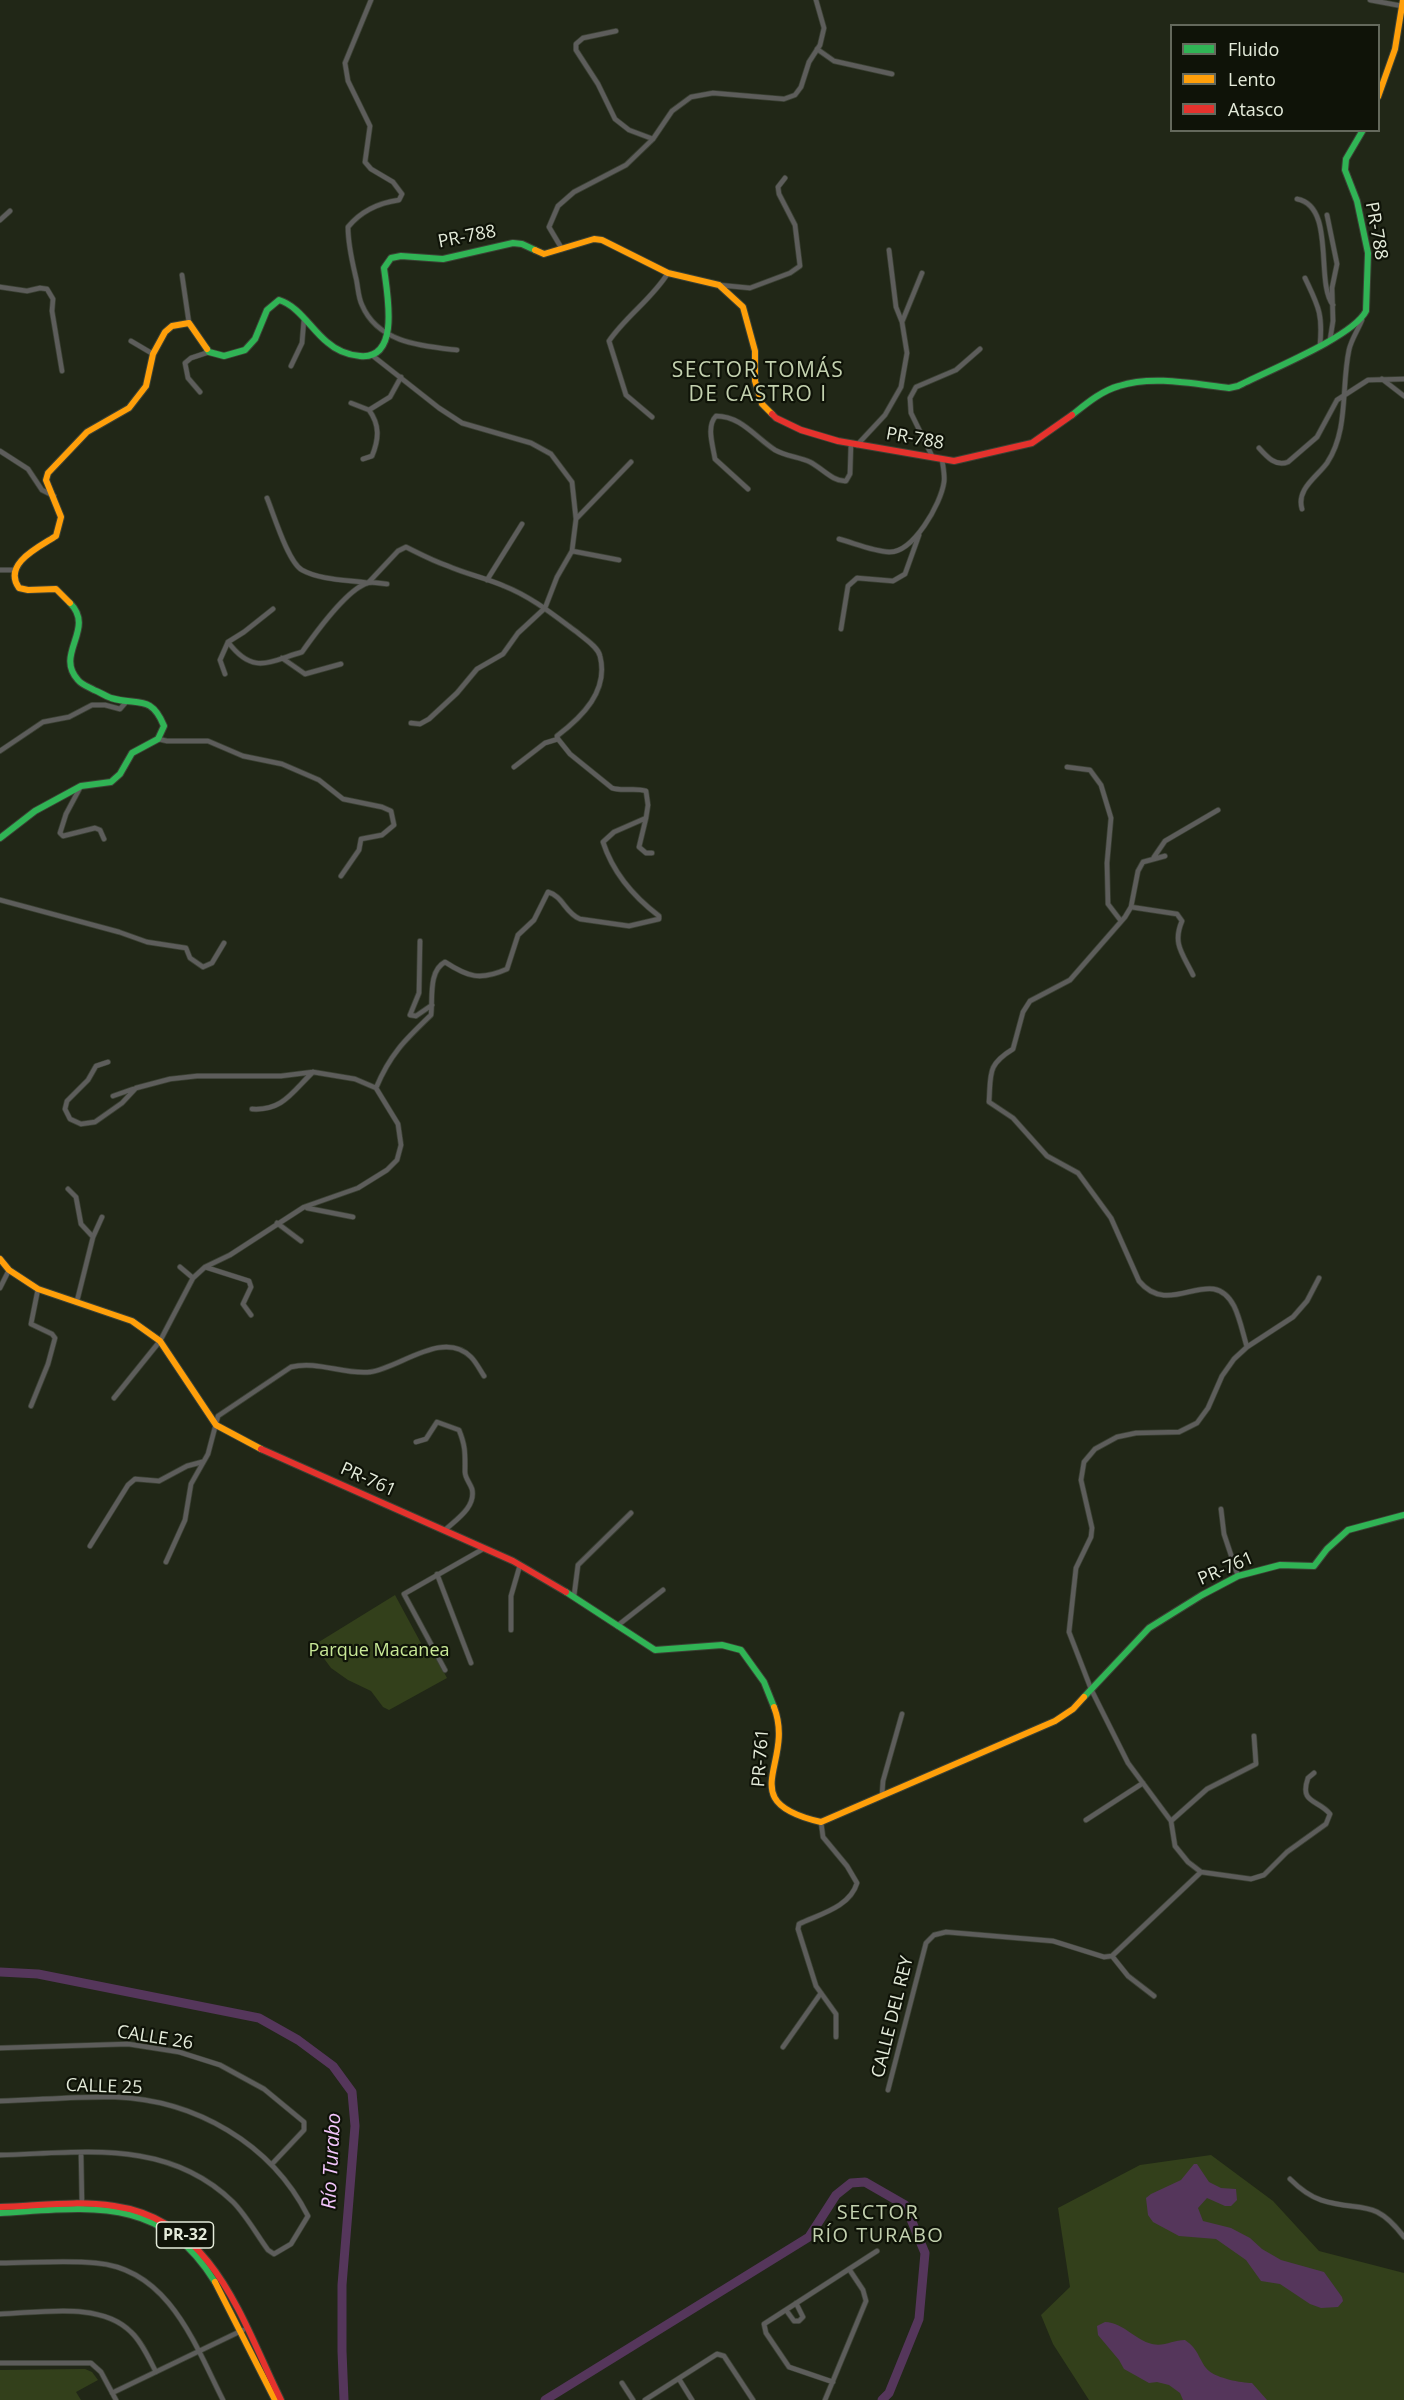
<!DOCTYPE html>
<meta charset="utf-8">
<style>
body{margin:0}
#map{position:relative;width:1404px;height:2400px;overflow:hidden;background:#212717;font-family:"Open Sans",sans-serif}
canvas{display:block}
.legend{position:absolute;left:1170px;top:24px;width:210px;height:108px;box-sizing:border-box;background:#0f1308;border:2px solid #64695c;margin:0;padding:8px 10px;list-style:none;font-size:18px;color:#e4ebda}
.legend li{display:flex;align-items:center;gap:12px;height:30px}
.legend b{width:30px;border:2px solid #64695c}
</style>
<div id="map">
<canvas width="1404" height="2400"></canvas>
<ul class="legend">
<li><b style="height:8px;background:#30b455"></b>Fluido</li>
<li><b style="height:8px;background:#ff9f0a"></b>Lento</li>
<li><b style="height:8px;background:#e5322d"></b>Atasco</li>
</ul>
</div>
<script>
const c = document.querySelector('canvas').getContext('2d');
c.lineJoin = 'round';
function fillPath(path, color) { c.fillStyle = color; c.fill(path, 'evenodd'); }
function strokePath(path, color, width, dash) { c.strokeStyle = color; c.lineWidth = width; c.lineCap = dash ? 'butt' : 'round'; c.setLineDash(dash || []); c.stroke(path); }
function label(font, color, halo, rows, align = 'center') {
  c.font = font + ' "Open Sans",sans-serif'; c.lineWidth = 4.5; c.setLineDash([]); c.textBaseline = 'middle'; c.strokeStyle = halo; c.fillStyle = color; for (const [text, x, y, turn = 0] of rows) {
    c.save(); c.translate(x, y); c.rotate((+turn || 0) * Math.PI / 180); c.textAlign = isNaN(turn) ? turn : align; if (halo) c.strokeText(text, 0, 0); c.fillText(text, 0, 0); c.restore();
  }
}
fillPath(new Path2D(`
 M395,1595L429,1658L435,1656L447,1678L389,1710L383,1707L371,1691L348,1680L331,1668L314,1645Z
 M1211,2155L1273,2201L1319,2251L1404,2273V2400H1089L1053,2344L1041,2315L1070,2287L1058,2208L1140,2165Z
 M85,2369L92,2372L98,2380L76,2392L81,2400H0V2370Z`), '#33401b');
fillPath(new Path2D(`
 M1194,2164H1197L1209,2182L1221,2188L1236,2189L1237,2200L1231,2206H1225L1207,2198L1198,2208L1203,2221L1231,2228L1250,2238L1262,2249L1281,2260L1324,2272L1342,2297L1343,2301L1338,2307L1321,2308L1310,2304L1280,2284L1261,2281L1246,2260L1216,2239L1179,2236L1153,2222L1148,2215L1146,2198L1151,2194L1181,2180Z
 M1105,2322C1124,2323 1135,2340 1152,2344C1164,2347 1173,2340 1185,2340C1200,2350 1199,2362 1209,2371C1217,2378 1241,2383 1252,2383L1267,2400H1183L1180,2393L1169,2385L1157,2382L1149,2383L1124,2369L1119,2360L1098,2335L1097,2326Z`), '#55365b');
strokePath(new Path2D(`
 M0,1972L38,1974L259,2018L298,2040L333,2066L352,2092L355,2126L342,2285V2351L344,2400
 M545,2400L809,2237L836,2195L851,2183L865,2182L905,2205L925,2253L919,2319L889,2393L882,2400`), '#55365b', 9);
const street = new Path2D(`
 M371,0L345,63L348,81L370,126L365,162L371,169L393,182L402,194L399,200C378,203 361,211 348,227C348,245 352,261 356,278C358,286 358,297 362,305C378,343 422,346 457,350
 M1370,0L1402,6
 M616,31L583,38L576,44V50L598,84L615,119L629,130L653,139
 M817,49L834,61L892,74
 M1297,199C1336,206 1315,283 1333,305
 M1327,215L1337,264L1332,288L1333,321L1330,340
 M0,220L10,211
 M562,249L549,227L558,206L574,192L626,165L653,139L672,111L691,97L713,93L784,99L795,95L801,87L809,62L820,45L824,28L816,0
 M889,250L896,307L902,322
 M182,275L189,323
 M1305,278C1318,306 1323,313 1320,345
 M719,285L750,288L790,273L800,266L795,225L779,194L778,187L785,178
 M0,287L27,291L40,288L47,289L53,299L52,311L62,371
 M131,341L153,354
 M373,356L439,408L462,423L531,443L551,454L572,482L576,519
 M291,366L302,343L304,319
 M1382,379L1404,396
 M200,392L188,378L185,363L191,358L209,352
 M351,403L369,410L390,397L401,377
 M652,417L626,395L609,341C626,316 652,299 668,273
 M857,445L885,415L901,387L907,353L902,322L922,273
 M1259,448C1267,457 1276,467 1288,462L1317,437L1337,400L1368,380L1404,379
 M0,451L28,469L42,490L54,496
 M932,456L911,413L910,398L916,387L956,370L980,349
 M363,459L372,456C379,439 380,425 369,410
 M748,489L715,459C713,446 706,426 716,416C741,416 755,437 775,450C785,456 799,457 810,462C822,468 833,482 846,481L850,474L851,443
 M1302,509C1296,489 1317,477 1327,463C1349,430 1341,387 1349,350C1351,340 1358,330 1362,320
 M839,539C854,543 873,551 889,552C913,553 941,504 944,482C945,475 943,467 942,459
 M572,551L619,560
 M0,570H14
 M487,580L522,524
 M841,629L848,586L857,578L893,581L905,574L919,535
 M228,642C253,675 268,662 302,652C314,635 348,588 368,583C373,581 382,584 387,584
 M282,658L305,674L341,664
 M225,674L220,660L228,642L244,632L273,609
 M411,723L420,724L429,719L457,693L477,669L503,654L518,633L545,608L557,577L572,551L576,519L631,462
 M158,739L167,741H208L243,756L282,764L319,780L343,799L382,807L391,811L394,825L382,835L361,839L359,850L341,876
 M0,751L43,722L69,717L92,705H105L120,709L127,701
 M514,767L545,743L558,739
 M1067,767L1090,770L1101,785L1111,818L1107,863L1108,904L1121,921
 M81,786L66,814L60,833L63,836L95,828L100,830L104,839
 M646,818L639,847L646,853H652
 M1165,856L1143,862L1138,871L1131,907L1125,917L1070,980L1030,1001L1023,1012L1013,1049C987,1065 991,1073 989,1102L1013,1118L1047,1156L1078,1173L1111,1218L1139,1281C1171,1320 1211,1262 1234,1306C1240,1318 1243,1334 1247,1347
 M1154,857L1165,841L1218,810
 M0,900L119,932L147,942L186,948L190,958L203,967L212,963L224,943
 M1131,907L1177,914L1182,921C1172,944 1183,954 1193,975
 M420,941L419,993L410,1015L416,1016L432,1005
 M108,1062L96,1066L88,1080L67,1101L65,1109L70,1119L81,1124L95,1122L122,1103L136,1088L170,1079L197,1076H281L313,1072L355,1079L376,1088
 M113,1096L133,1089
 M252,1109C283,1111 292,1092 313,1072
 M68,1189L76,1197L81,1224L93,1237
 M307,1208L353,1217
 M277,1223L301,1241
 M180,1267L193,1278
 M205,1267L249,1281L251,1287L243,1304L251,1315
 M0,1288L9,1270
 M77,1301L93,1237L102,1217
 M114,1398L160,1341L193,1278L205,1267L230,1255L304,1207L358,1188L387,1170L397,1160L401,1145L398,1124L376,1088C390,1054 405,1040 431,1015C433,999 428,971 445,962C468,977 480,981 507,969L518,935L534,920L548,892C563,896 565,913 580,919L629,926L659,919V916C634,897 613,873 603,842L614,832L646,818L648,805L646,791C634,787 624,792 612,788L570,754L558,739L557,736C582,717 609,691 600,656C598,647 585,639 578,633C555,616 532,597 504,586C486,578 466,574 448,566C433,561 420,554 406,547L398,551L368,583C348,580 320,580 302,570C288,562 274,515 267,498
 M31,1406L48,1364L55,1338L52,1334L31,1324L38,1289
 M416,1442L426,1439L437,1422L459,1430C466,1447 465,1455 465,1472C465,1478 470,1483 472,1489C476,1507 457,1519 445,1530
 M1221,1509L1224,1534L1238,1576
 M90,1546L128,1485L135,1479L159,1481L187,1466L202,1462
 M166,1562L185,1520L191,1484L208,1454L218,1416L291,1367C317,1360 344,1375 370,1372C400,1368 443,1329 471,1357C476,1362 480,1370 484,1376
 M437,1574L471,1663
 M574,1596L578,1565L631,1513
 M617,1626L663,1590
 M511,1630V1596L520,1565
 M445,1670L404,1594L483,1549
 M1314,1773L1308,1778C1299,1804 1318,1799 1330,1814L1326,1824L1287,1852L1264,1875L1251,1879L1201,1872L1188,1862L1175,1846L1171,1821L1128,1763L1091,1689L1069,1632L1076,1568L1091,1537L1092,1528L1081,1480L1084,1462L1095,1449L1117,1437L1136,1433L1179,1432L1197,1423L1208,1408L1222,1376L1234,1359L1247,1347L1293,1317L1307,1301L1319,1278
 M882,1795L883,1781L902,1714
 M1086,1820L1143,1783
 M1171,1821L1207,1789L1256,1764L1254,1736
 M821,1822L823,1837L847,1866L857,1883C850,1907 820,1914 799,1924L798,1929L816,1986L836,2014V2037
 M1112,1956L1128,1976L1154,1996
 M783,2047L821,1993
 M0,2048L128,2044L179,2052L220,2065L264,2089L304,2122V2130L272,2164
 M888,2090L926,1943L934,1935L946,1932L1053,1941L1104,1957L1112,1956L1201,1872
 M0,2101C38,2100 77,2096 115,2097C195,2100 271,2143 308,2216L291,2244L274,2254L268,2250C257,2235 246,2215 233,2202C167,2138 83,2153 0,2155
 M81,2153L82,2205
 M1290,2179C1299,2188 1309,2196 1321,2200C1360,2213 1373,2196 1404,2237
 M0,2263C32,2263 65,2260 96,2263C169,2269 195,2345 223,2400
 M786,2310L794,2321H799L803,2317L796,2303
 M0,2314C40,2313 101,2301 131,2332C142,2342 149,2359 156,2372
 M0,2363H91L101,2372L116,2400
 M679,2379L692,2400
 M833,2382L789,2367L766,2333L764,2324L877,2251
 M622,2383L633,2400
 M112,2393L243,2330
 M645,2400L717,2354L724,2356L753,2400
 M825,2400L866,2301L863,2290L849,2269`);
const fast = new Path2D(`
 M207,349L209,352L224,356L245,350L255,339L267,310L279,300C299,306 311,329 327,342C336,350 348,355 360,356C401,360 387,293 384,268L391,258L401,256L443,259L513,243L522,244L535,250
 M1072,415C1086,404 1101,391 1119,386C1153,375 1194,384 1229,388L1238,386C1267,371 1353,337 1366,311L1368,253L1357,201L1345,170L1346,159L1363,130
 M0,838L35,811L81,786L111,782L120,774L132,753L158,739L164,726C151,694 138,706 111,698C105,696 100,692 94,690C89,687 82,685 78,680C54,654 96,629 70,603
 M566,1592L655,1650L722,1645L741,1650L764,1682L774,1707
 M1084,1697L1149,1628L1202,1595L1238,1576L1280,1565L1314,1566L1327,1549L1348,1530L1404,1515
 M0,2213C89,2208 161,2194 215,2282`);
const slow = new Path2D(`
 M1378,97L1395,49L1403,0
 M535,250L544,254L594,239L602,240L668,273L719,285L743,307L755,351V381L762,404L772,414
 M70,603L56,589L28,590L19,588C2,564 39,547 56,536L61,517L46,480L48,473L87,432L129,408L146,386L153,354L165,332L172,326L189,323L207,349
 M0,1259L9,1270L38,1289L132,1321L160,1341L216,1425L261,1449
 M774,1707C796,1764 731,1801 821,1822L1055,1721L1073,1709L1084,1697
 M215,2282L275,2400`);
const jam = new Path2D(`
 M772,414L776,418L801,430L838,441L954,461L1032,443L1072,415
 M261,1449L513,1561L566,1592
 M0,2207C38,2206 76,2200 114,2206C214,2220 242,2321 281,2400`);
strokePath(street, '#3b4134', 6);
strokePath(fast, '#3b4134', 8);
strokePath(slow, '#3b4134', 8);
strokePath(jam, '#3b4134', 8);
strokePath(street, '#5d5d5b', 4.5);
strokePath(fast, '#30b455', 6);
strokePath(slow, '#ff9f0a', 6);
strokePath(jam, '#e5322d', 6);
for (const [x, y, w] of [
 [185,2235,57]
]) { const box = new Path2D(); box.roundRect(x - w / 2, y - 13, w, 26, 4.5); c.fillStyle = '#0f1308'; c.fill(box); strokePath(box, '#e4ebda', 1.5); }
label('bold 16px', '#e4ebda', null, [
 ["PR-32",185,2235]
]);
label('18px', '#e4ebda', '#0f1308', [
 ["PR-788",1376,231,80],
 ["PR-788",467,237,-11],
 ["PR-788",915,439,10],
 ["PR-761",368,1480,24],
 ["PR-761",1226,1569,-23],
 ["PR-761",761,1758,-86],
 ["CALLE DEL REY",893,2017,-76],
 ["CALLE 26",155,2038,9],
 ["CALLE 25",104,2087,2]
]);
label('18px', '#c8e896', '#0f1308', [
 ["Parque Macanea",379,1651]
]);
label('italic 20px', '#f3c5fc', '#0f1308', [
 ["Río Turabo",332,2161,-87]
]);
c.letterSpacing = '1.5px';
label('20px', '#c3d1af', '#0f1308', [
 ["SECTOR",878,2213],
 ["RÍO TURABO",878,2236]
]);
c.letterSpacing = '0px';
c.letterSpacing = '1.5px';
label('21px', '#c3d1af', '#0f1308', [
 ["SECTOR TOMÁS",758,371],
 ["DE CASTRO I",758,395]
]);
c.letterSpacing = '0px';
</script>
